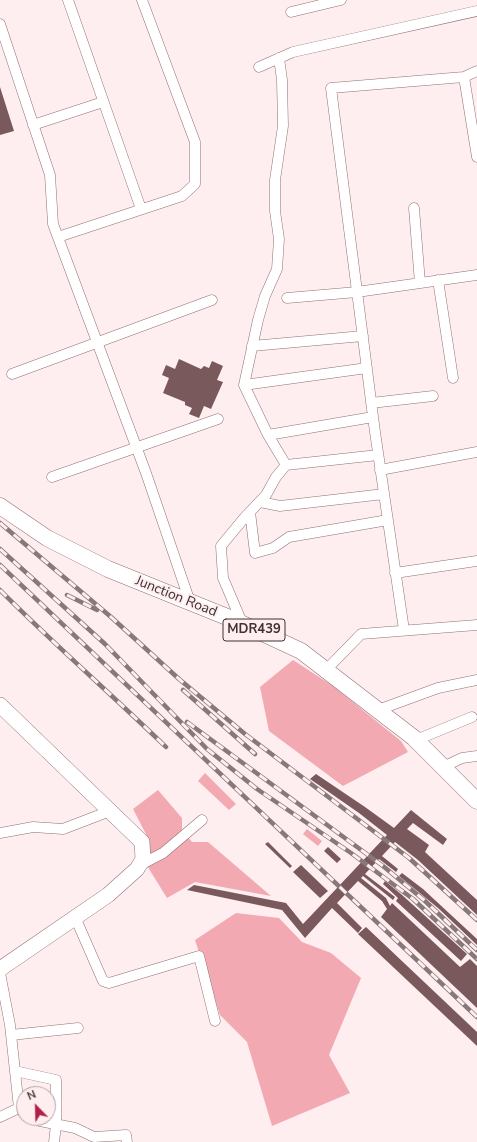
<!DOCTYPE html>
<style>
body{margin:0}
#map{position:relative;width:477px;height:1142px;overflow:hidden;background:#feeeef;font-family:"Nunito Sans",sans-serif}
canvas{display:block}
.north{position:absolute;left:16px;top:1086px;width:40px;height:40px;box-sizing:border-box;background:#feeeef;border:1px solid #b2a2a4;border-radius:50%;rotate:337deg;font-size:11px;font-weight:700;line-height:16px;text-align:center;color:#403133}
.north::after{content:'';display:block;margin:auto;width:14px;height:18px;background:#b1204a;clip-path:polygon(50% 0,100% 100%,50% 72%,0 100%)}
</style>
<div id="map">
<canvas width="477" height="1142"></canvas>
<div class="north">N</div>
</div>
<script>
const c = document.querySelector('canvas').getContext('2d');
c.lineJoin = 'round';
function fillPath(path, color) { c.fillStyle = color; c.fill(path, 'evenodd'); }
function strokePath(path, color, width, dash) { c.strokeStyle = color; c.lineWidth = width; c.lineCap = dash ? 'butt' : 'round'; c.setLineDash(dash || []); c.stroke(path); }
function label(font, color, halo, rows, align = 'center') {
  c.font = font + ' "Nunito Sans",sans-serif'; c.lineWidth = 4; c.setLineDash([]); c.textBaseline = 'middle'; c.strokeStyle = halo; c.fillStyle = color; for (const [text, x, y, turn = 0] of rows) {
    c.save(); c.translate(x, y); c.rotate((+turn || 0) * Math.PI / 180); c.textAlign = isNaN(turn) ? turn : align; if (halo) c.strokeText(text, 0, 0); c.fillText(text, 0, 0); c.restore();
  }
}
fillPath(new Path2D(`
 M293,660L333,686L401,741L408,752L343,786L269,731L260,687Z
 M205,773L236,804L229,810L198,781Z
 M158,790L182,818V830L192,842H208L271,896L195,882L167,898L146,864L148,838L133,809Z
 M307,829L322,841L318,846L303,834Z
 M236,913L279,918L302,942L331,953L361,978L329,1055L350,1093L272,1126L247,1042L220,1015L195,940Z`), '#f3a9b2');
fillPath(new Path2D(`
 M0,87L14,131L0,135Z
 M179,359L201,369L204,366L209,368L212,361L223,366L217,380L223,382L211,409L204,406L199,418L189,414L192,408L185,405V402L163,393L169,378L162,375L166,365L175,369Z
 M316,774L365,807L394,828L411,810L447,839L443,845L413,823L407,829L429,845L425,852L477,900V915L418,860L395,842L382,856L398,869L396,872L379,859L365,874L395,897L393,900L363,876L361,878L386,898L390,906L392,903L460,967L470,959L477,966V1008L381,917L387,909L382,901L358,881L337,903L362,928L358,933L332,908L305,938L282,910L187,890L194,885L286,903L303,924L387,835L359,813L310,779Z
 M268,842L292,866L290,868L265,844Z
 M328,847L341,859L337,863L324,851Z
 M301,865L328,891L320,898L293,872Z
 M402,873L423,889L477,939V945L438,908L399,876Z
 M385,881L401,894L467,954L461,961L396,901L398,898L383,884Z
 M366,927L477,1032V1046L358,934Z`), '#7a595d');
const street = new Path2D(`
 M68,0L141,209
 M291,12L341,0
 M0,24L50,175L53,224L146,473L190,602
 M259,67L293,52L477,11
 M477,71L464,77L477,157
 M33,125L103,102
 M414,208L420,283
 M58,237L182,196L195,184V142L142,0
 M438,280L453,378
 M287,298L357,292L477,275
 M252,346L363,336
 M12,374L212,300
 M244,385L367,368
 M371,403L433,396
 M268,435L373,417
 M286,465L378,455
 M380,470L477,452
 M52,477L218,419
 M260,502L280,506L384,494
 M250,512L255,553L273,548L289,537L388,520
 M395,573L477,561
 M243,625L223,578L221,546L245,517L266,495L276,477L286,465L268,435L244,385L258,320L265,296L277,269L279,239L275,211V180L283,126L282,80L279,58
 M404,630L375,432L331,88L464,77
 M326,670L361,634L477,625
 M378,710L438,688L477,680
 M416,740L472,717
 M443,767L462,758L477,756
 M0,833L33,827L63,829L110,811
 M140,865L163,853L202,820
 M75,917L103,981L109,983L199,956L215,1021
 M0,973L10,1025L19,1108L0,1117
 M11,1035L78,1028
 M15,1071L56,1080V1125L54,1142
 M34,1118L40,1121L75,1128L94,1137L126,1135L127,1142`);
const secondary = new Path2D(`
 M0,705L142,842L143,859L137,869L108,895L0,969`);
const primary = new Path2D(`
 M0,506L47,538L108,569L232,619L301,651L414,738L477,801`);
strokePath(street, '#926f73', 11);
strokePath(secondary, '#926f73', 16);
strokePath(primary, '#926f73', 17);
strokePath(street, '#fff', 10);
strokePath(secondary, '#fff', 15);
strokePath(primary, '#fff', 16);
const rail = new Path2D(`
 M0,523L111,617L179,679L245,734L409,858L477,920
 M0,549L105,644L207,749L257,789L351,853L413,899L477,959
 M0,565L477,1017
 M0,590C54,644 111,694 166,747
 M67,595L97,610
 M183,690L255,754
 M187,722L383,866L424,900L477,950`);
strokePath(rail, '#88787a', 4.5);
strokePath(rail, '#feeeef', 3, [9]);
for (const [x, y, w] of [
 [254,630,62]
]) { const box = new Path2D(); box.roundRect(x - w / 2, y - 11, w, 22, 3); c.fillStyle = '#feeeef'; c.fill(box); strokePath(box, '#403133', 1); }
label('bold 13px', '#403133', null, [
 ["MDR439",254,630]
]);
label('14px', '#403133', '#feeeef', [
 ["Junction Road",176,597,22]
]);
</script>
